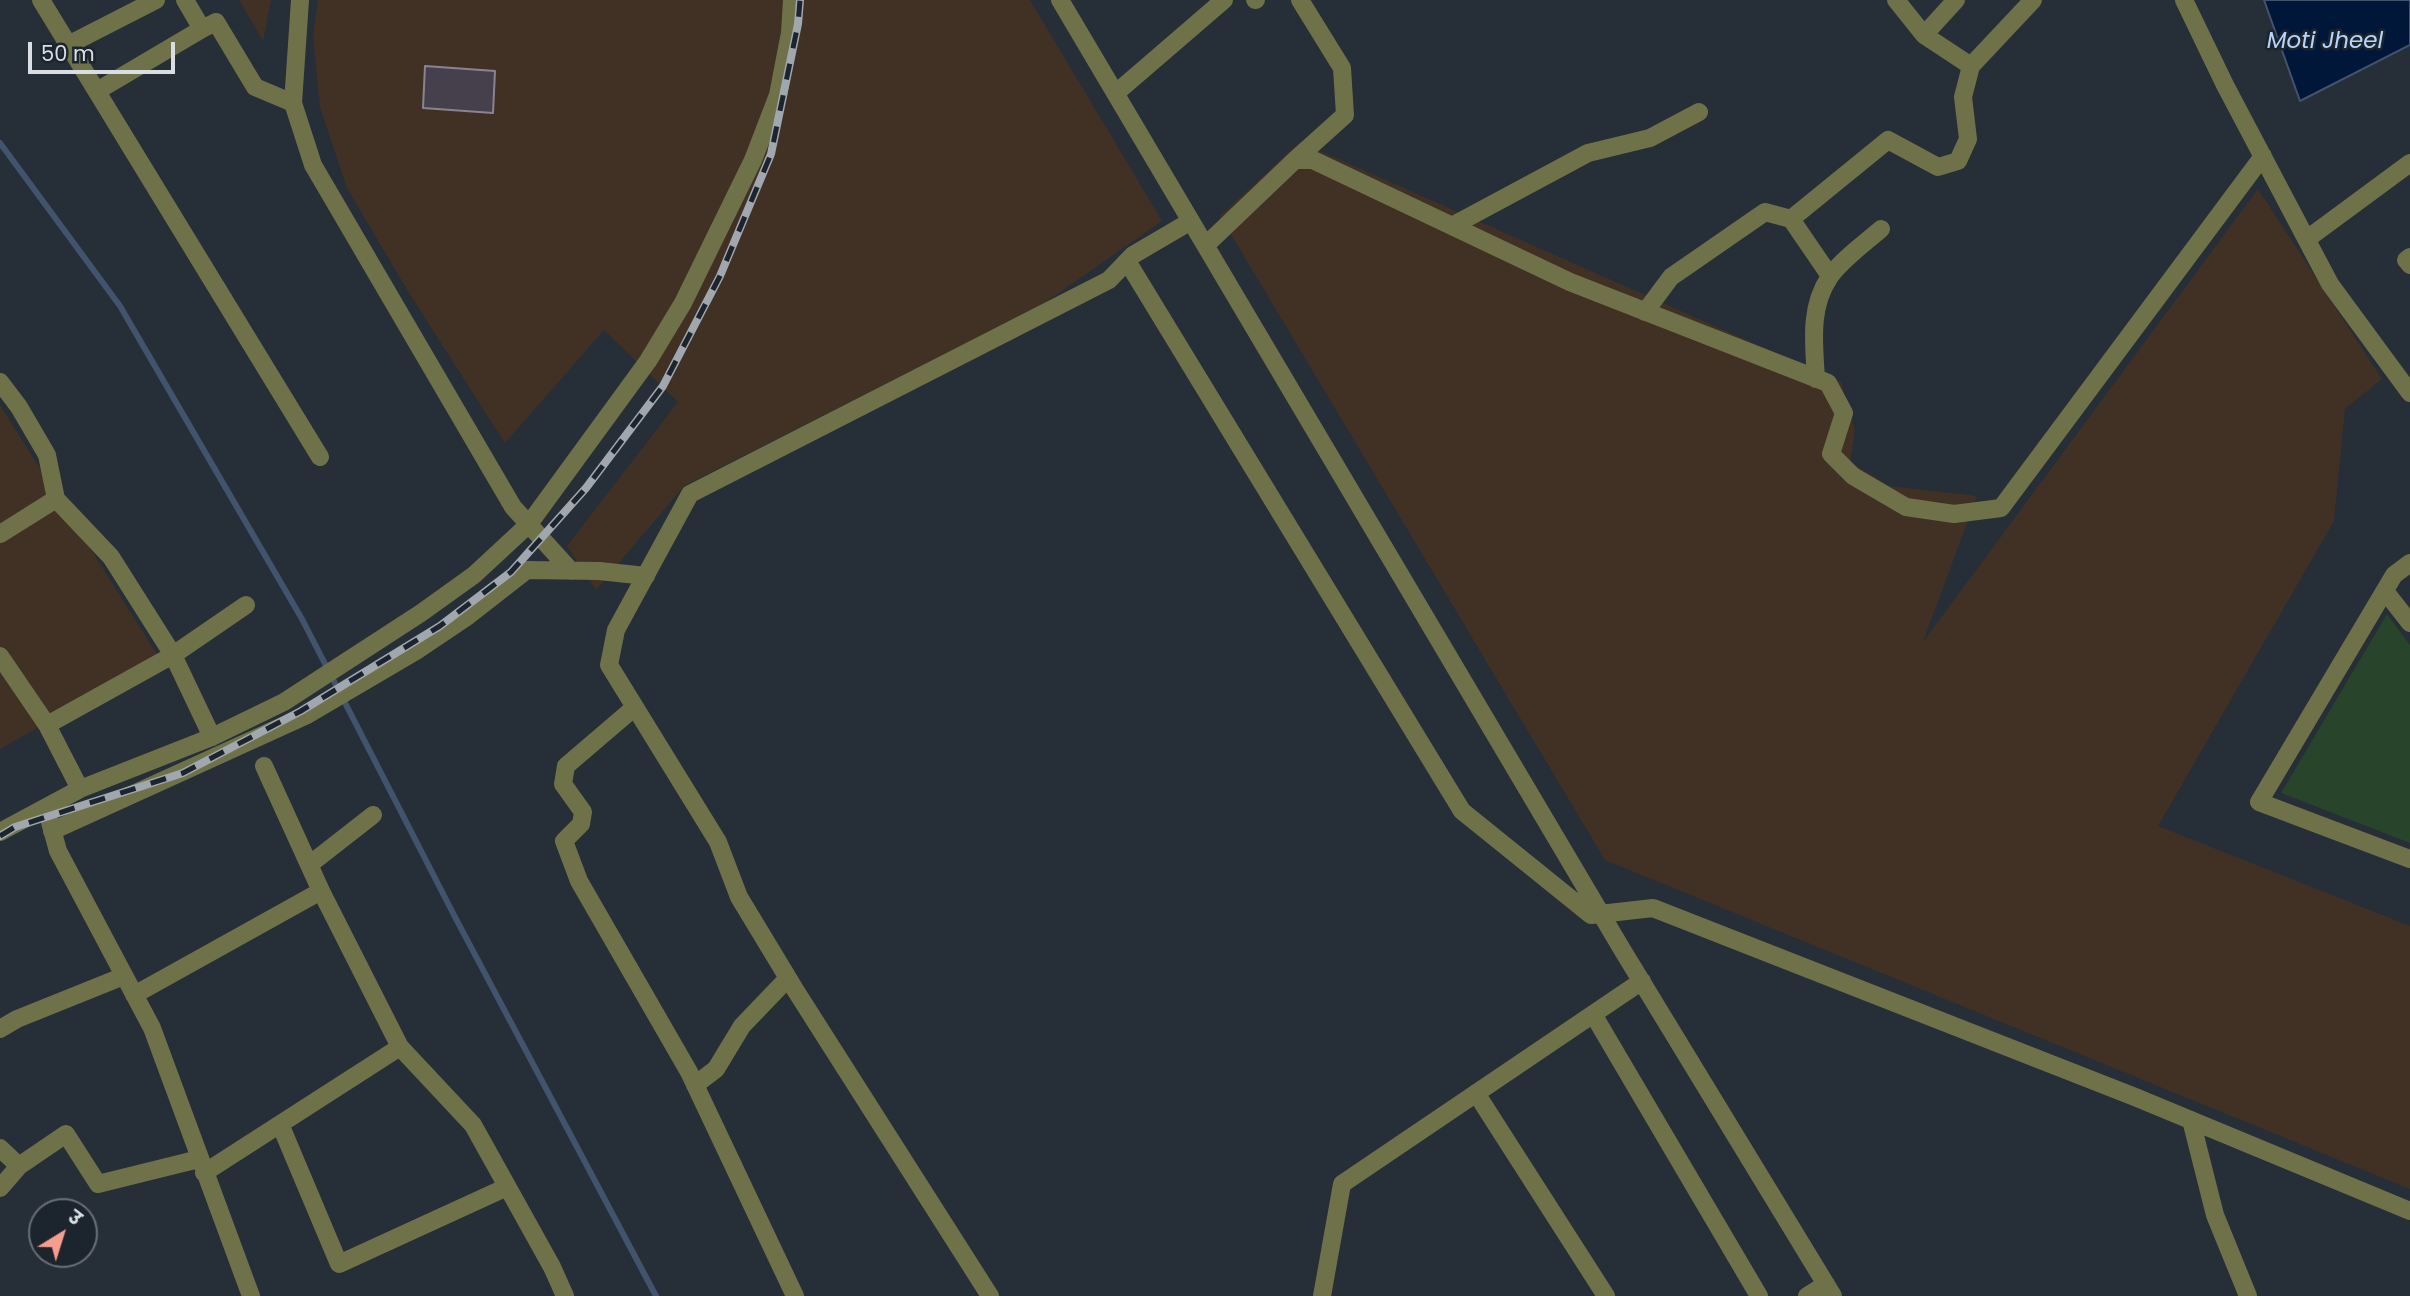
<!DOCTYPE html>
<meta charset="utf-8">
<style>
body{margin:0}
#map{position:relative;width:2410px;height:1296px;overflow:hidden;background:#262e38;font-family:Poppins,"Noto Sans Devanagari",sans-serif}
canvas{display:block}
.north{position:absolute;left:28px;top:1198px;width:70px;height:70px;box-sizing:border-box;background:#1c242e;border:2px solid #686e77;border-radius:50%;rotate:38deg;font-size:19px;font-weight:700;line-height:28px;text-align:center;color:#d9dee5}
.north::after{content:'';display:block;margin:auto;width:24px;height:32px;background:#f59d8f;clip-path:polygon(50% 0,100% 100%,50% 72%,0 100%)}
.scale{position:absolute;left:28px;top:42px;width:147px;height:32px;box-sizing:border-box;border:4px solid #d9dee5;border-top:0;padding-left:9px;font-size:21px;line-height:24px;white-space:nowrap;color:#d9dee5;-webkit-text-stroke:5px #1c242e;paint-order:stroke}
</style>
<div id="map">
<canvas width="2410" height="1296"></canvas>
<div class="north">उ</div>
<div class="scale">50 m</div>
</div>
<script>
const c = document.querySelector('canvas').getContext('2d');
c.lineJoin = 'round';
function fillPath(path, color) { c.fillStyle = color; c.fill(path, 'evenodd'); }
function strokePath(path, color, width, dash) { c.strokeStyle = color; c.lineWidth = width; c.lineCap = dash ? 'butt' : 'round'; c.setLineDash(dash || []); c.stroke(path); }
function label(font, color, halo, rows, align = 'center') {
  c.font = font + ' Poppins,sans-serif'; c.lineWidth = 5; c.setLineDash([]); c.textBaseline = 'middle'; c.strokeStyle = halo; c.fillStyle = color; for (const [text, x, y, turn = 0] of rows) {
    c.save(); c.translate(x, y); c.rotate((+turn || 0) * Math.PI / 180); c.textAlign = isNaN(turn) ? turn : align; if (halo) c.strokeText(text, 0, 0); c.fillText(text, 0, 0); c.restore();
  }
}
fillPath(new Path2D(`
 M239,0H271L263,41Z
 M318,0H1030L1162,221L1040,306L684,486L596,590L567,546L678,402L604,330L505,443L409,293L347,188L320,107L313,36Z
 M1300,142L1841,382L1855,430L1850,462L1889,486L1977,496L1923,642L2258,189L2382,379L2345,409L2334,521L2158,826L2410,926V1189L1605,860L1220,216Z
 M0,405L160,659L0,749Z`), '#413125');
fillPath(new Path2D(`
 M2387,614L2410,645V843L2281,793Z`), '#28442a');
const water = new Path2D(`
 M2264,0H2410V45L2300,101Z`);
fillPath(water, '#001739');
strokePath(water, '#41536d', 2);
strokePath(new Path2D(`
 M0,143L120,306L302,619L455,917L656,1296`), '#41536d', 6);
const building = new Path2D(`
 M425,66L495,71L493,113L423,108Z`);
fillPath(building, '#46404d');
strokePath(building, '#8a8391', 2);
strokePath(new Path2D(`
 M41,0L320,457
 M185,0L202,29L216,22L255,87L293,103L300,0
 M1060,0L1623,951L1833,1296
 M1255,0H1256
 M1896,0L1924,35L1956,0
 M2184,0L2225,85L2330,284L2410,393
 M1924,35L1971,66
 M68,45L156,0
 M97,91L202,29
 M1116,93L1224,0
 M293,103L313,165L513,507L571,571
 M1295,160L1345,115L1342,68L1300,0
 M1452,226L1588,153L1650,138L1699,112
 M2307,239L2410,163
 M1206,245L1295,160H1313L1570,282L1828,383L1844,413L1831,454L1853,476L1906,507L1954,514L2001,508L2263,156
 M2410,257L2406,260L2410,265
 M1127,261L1462,811L1591,915L1653,908L2135,1097L2410,1211
 M1830,276L1791,219L1888,140L1938,167L1958,161L1968,139L1963,97L1971,66L2033,0
 M1645,312L1671,277L1765,212L1791,219
 M1816,379C1814,344 1809,308 1829,278C1840,261 1865,243 1881,229
 M0,382L19,407L47,455L56,499L111,557L173,655L212,737
 M0,534L56,499
 M2410,563L2394,575L2259,802L2410,859
 M2385,591L2410,623
 M0,656L47,725L80,789
 M635,707L566,766L563,784L583,812L581,824L564,841L579,881L689,1072L795,1296
 M47,725L173,655L246,605
 M50,822L58,851L152,1028L251,1296
 M52,831L307,715L416,651L468,616L527,570L599,571L646,576
 M0,832L80,789L212,737L284,702L421,613L474,575L529,524L648,361L683,303L753,160L778,95L790,33L792,0
 M309,865L373,815
 M321,891L400,1047
 M134,995L321,891L264,766
 M1593,1014L1759,1296
 M0,1029L17,1019L124,976
 M695,1085L716,1069L742,1026L788,978
 M1476,1093L1606,1296
 M2191,1120L2215,1215L2248,1296
 M280,1124L339,1264L507,1187
 M0,1148L19,1166
 M204,1173L400,1047L473,1125L552,1267L565,1296
 M0,1188L19,1166L66,1134L98,1184L199,1159
 M990,1296L794,988L739,897L718,842L609,665L616,630L690,494L1109,280L1133,255L1191,221
 M1322,1296L1342,1184L1642,981
 M1807,1296L1826,1284`), '#6f7248', 18);
const rail = new Path2D(`
 M0,836L15,827L183,773L301,711L440,626L511,572L586,488L663,386L720,276L771,154L798,24L800,0`);
strokePath(rail, '#a1a7af', 8);
strokePath(rail, '#1c242e', 5, [16]);
label('italic 23px', '#b7d5fc', '#1c242e', [
 ["Moti Jheel",2325,42]
]);
</script>
